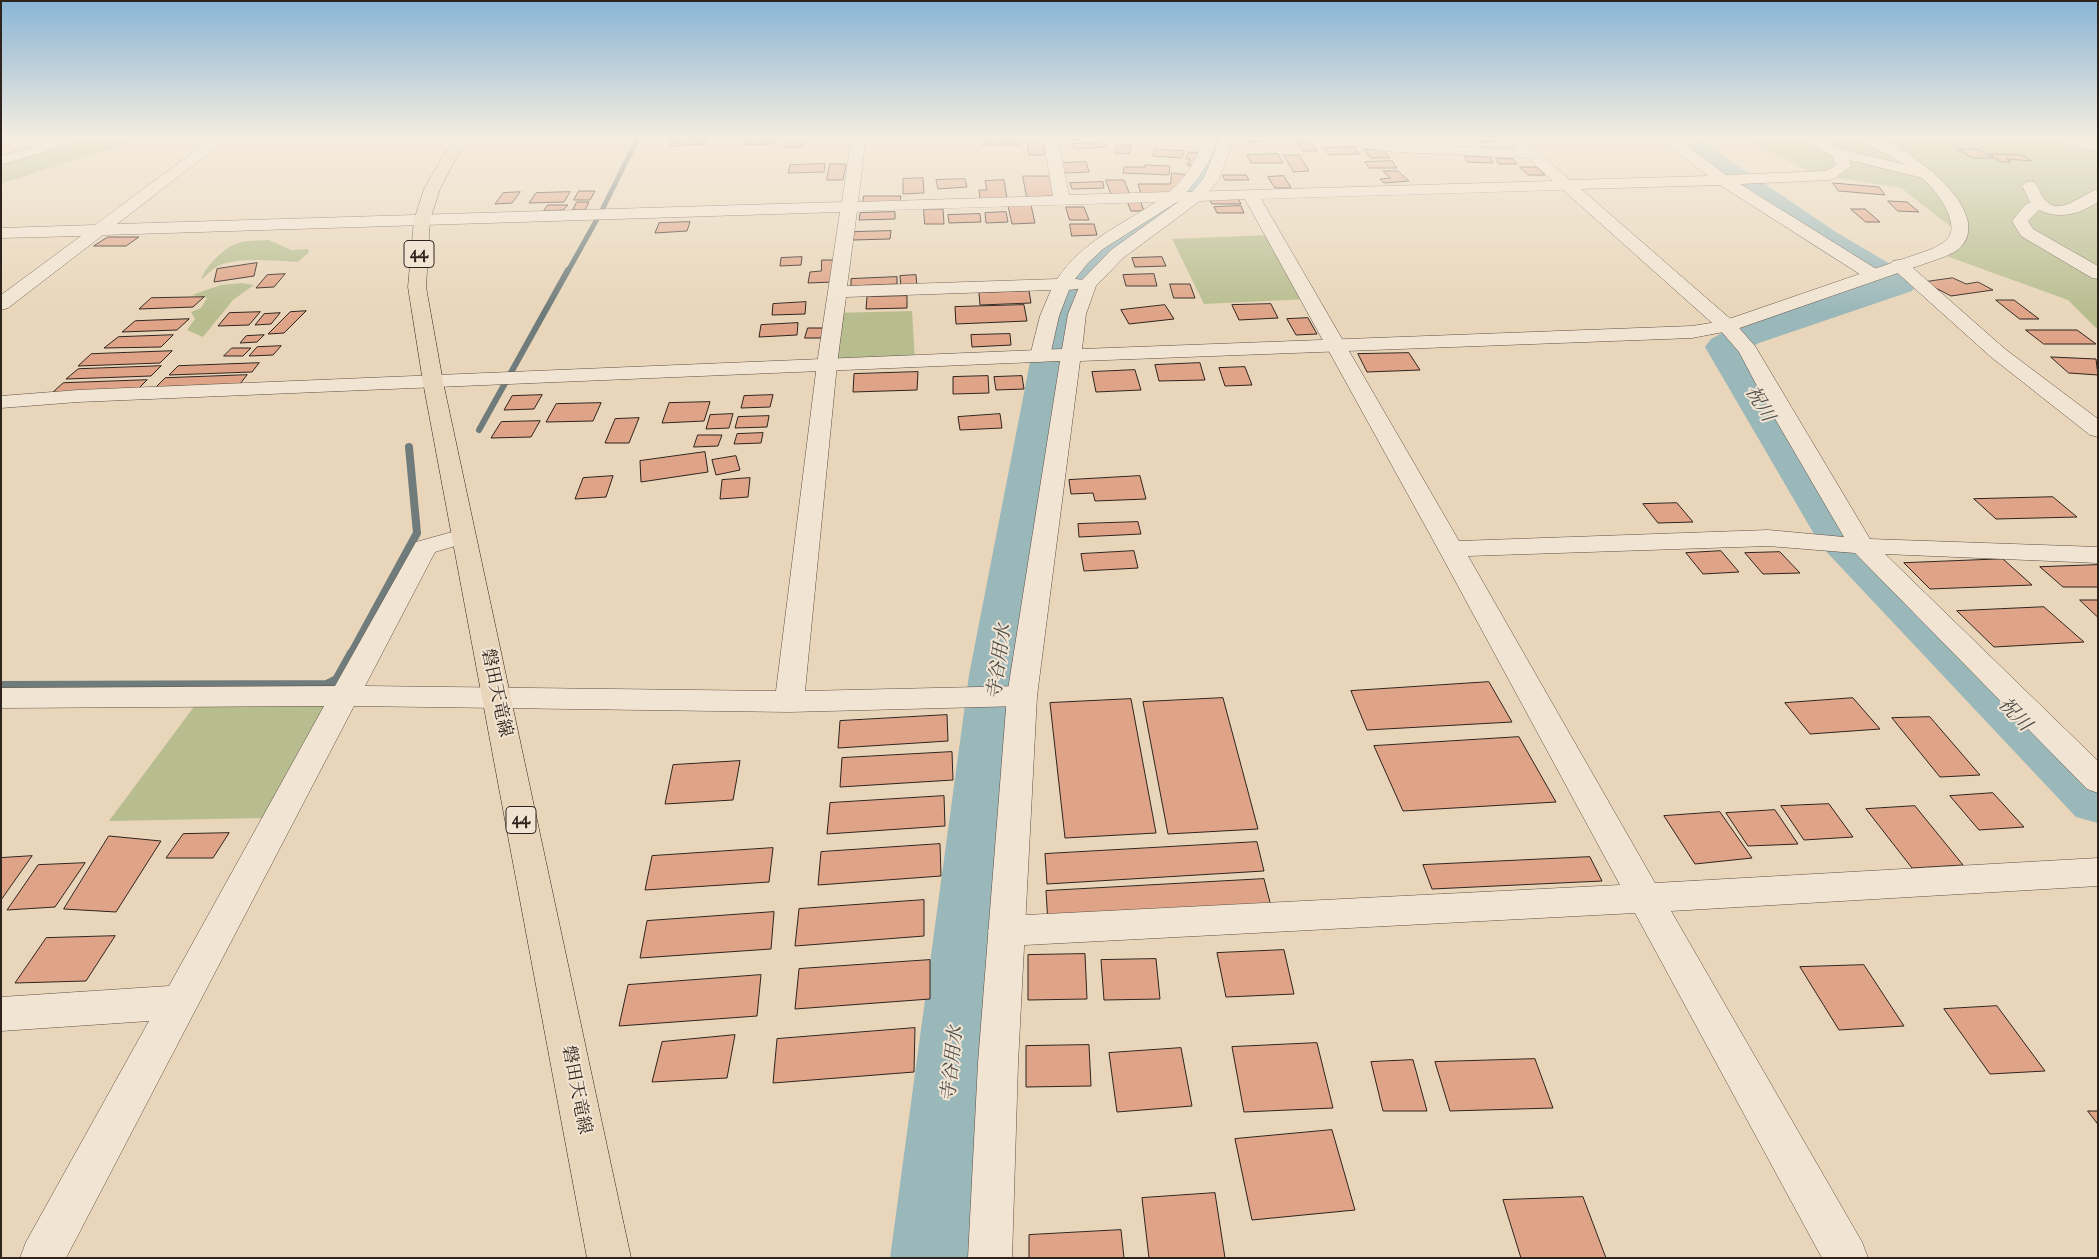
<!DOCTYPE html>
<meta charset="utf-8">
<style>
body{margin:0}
#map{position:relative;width:2099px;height:1259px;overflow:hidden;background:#e9d6ba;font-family:"IM FELL Great Primer",serif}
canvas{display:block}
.frame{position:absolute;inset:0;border:2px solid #2f231e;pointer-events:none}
</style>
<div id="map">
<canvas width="2099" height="1259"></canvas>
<div class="frame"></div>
</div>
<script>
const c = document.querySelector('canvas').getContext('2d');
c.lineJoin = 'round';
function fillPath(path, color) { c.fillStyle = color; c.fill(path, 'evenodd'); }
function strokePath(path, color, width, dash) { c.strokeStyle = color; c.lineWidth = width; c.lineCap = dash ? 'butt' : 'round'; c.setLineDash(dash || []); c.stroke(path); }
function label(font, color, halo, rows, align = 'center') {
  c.font = font + ' "IM FELL Great Primer","Noto Serif JP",serif'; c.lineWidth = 4; c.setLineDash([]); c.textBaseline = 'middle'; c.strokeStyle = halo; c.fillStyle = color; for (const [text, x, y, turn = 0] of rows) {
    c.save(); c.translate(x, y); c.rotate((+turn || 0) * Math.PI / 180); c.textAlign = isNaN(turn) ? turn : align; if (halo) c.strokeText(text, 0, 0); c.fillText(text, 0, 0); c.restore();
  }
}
fillPath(new Path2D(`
 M81,136H150L1,184V161Z
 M1737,136H2040L2098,150V330L2068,300L1938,253L1960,234L1901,188L1816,175Z
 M1267,235L1308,299L1204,304L1172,239Z
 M269,240L291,250L308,249L309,252L298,262C274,261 243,257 220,265C213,268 207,275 201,280C204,270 210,264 217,257C234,240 245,241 269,240Z
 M242,283L254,285L233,300L203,337L187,330L195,319L191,312L201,308L207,298L192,295L221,285Z
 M912,311L915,361L827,364L834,313Z
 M196,704H331L264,818L109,821Z`), '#b7bd8f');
strokePath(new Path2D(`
 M568,271L601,212L639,136`), '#6f7c7b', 5);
strokePath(new Path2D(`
 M479,430L568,270`), '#6f7c7b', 6);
strokePath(new Path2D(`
 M351,654L417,533L409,447`), '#6f7c7b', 8);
strokePath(new Path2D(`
 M1,686L327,685L337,680L352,653`), '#6f7c7b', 10);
fillPath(new Path2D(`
 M1205,136H1232L1215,183L1201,200L1112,262L1085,293L1074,321L1023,675L974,1258H890L969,675L1038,321L1057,284L1088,248L1179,188L1186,180Z
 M1663,136H1694L1836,232L1912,277L1917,284L1912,291L1759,343L1745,351L1856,527L2098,762V823L2076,817L1821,546L1705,347L1711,339L1733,327L1872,282L1814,246L1666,142Z`), '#9ab7b9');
const building = new Path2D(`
 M980,136H1019V138H980Z
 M1059,136H1077L1078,140H1060Z
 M1183,136H1199L1201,141H1185Z
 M1241,136H1270L1272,141L1243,142Z
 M1474,136H1500L1505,141L1480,142Z
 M777,137L775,144L745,145L747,138Z
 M788,137H806L804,147H785Z
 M707,138L705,144L669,146L670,140Z
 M1309,138L1317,151H1303L1294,139Z
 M1021,140V145H982V141Z
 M1044,141L1045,155H1029L1027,142Z
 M1104,142L1107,147L1075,149L1072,144Z
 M1117,145H1131L1129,154L1115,153Z
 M1354,147L1360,154L1329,155L1324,148Z
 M1156,149L1171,150L1185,151L1181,158L1152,156Z
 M1383,149L1390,158H1371L1364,150Z
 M1958,149H1977L1993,158H1973Z
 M1189,152L1201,153L1195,166L1187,165L1190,159H1186Z
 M1278,154L1283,163H1251L1247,155Z
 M1989,154L2021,155L2032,161L2007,159L2011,162H2002Z
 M1284,155H1299L1309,171L1294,172Z
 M1465,156L1490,157L1493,163L1467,162Z
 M1496,158L1513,159L1517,164H1499Z
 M1392,161L1397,168H1369L1365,162Z
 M1086,162L1089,172L1064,173L1062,163Z
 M825,164L824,172L788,173L790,165Z
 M830,164H846L843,180H827Z
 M1145,165L1170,166L1169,175L1123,173L1124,167H1145Z
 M1520,167H1536L1545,175H1529Z
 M1383,171H1398L1409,181L1384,183L1380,179L1390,178Z
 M1172,173L1190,175L1170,194H1141L1138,184H1170Z
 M1223,175H1246L1249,180H1225Z
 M1023,176H1052L1054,196L1027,197Z
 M1284,176L1291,188H1275L1268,177Z
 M923,178L924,193L903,194V179Z
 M965,179L967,187L938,189L936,180Z
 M1004,180L1007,198L980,199L979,190H987L985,181Z
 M1106,180H1124L1130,195L1112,196Z
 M1103,182L1104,188L1072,189L1070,183Z
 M1833,183L1879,187L1885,195L1839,191Z
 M579,191H595L590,200H574Z
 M520,192L512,203L495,204L503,193Z
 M570,192L564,202L529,203L536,193Z
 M864,196H901L900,202L863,203Z
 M1237,197L1241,204H1212L1208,198Z
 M1140,200L1144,211H1131L1127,201Z
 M1888,201L1907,202L1919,212L1898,211Z
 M577,202H589L585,210H573Z
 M548,205H568L563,210L544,211Z
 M1031,205L1035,223L1012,224L1008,206Z
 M1241,206L1244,213H1217L1214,207Z
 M1066,207H1084L1089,220H1070Z
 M924,209H943L944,224H925Z
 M1851,209H1865L1880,222H1866Z
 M895,212V219L859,220L860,213Z
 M1006,212L1008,222L986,223L985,213Z
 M980,214L981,222L949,223L948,215Z
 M690,222L687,231L655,233L659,223Z
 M1070,224H1094L1097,235L1072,236Z
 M891,231L890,239L853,240L854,232Z
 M108,237H139L126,246H94Z
 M802,257L801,265L780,266L781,258Z
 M1162,257L1166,266L1135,267L1132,258Z
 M822,260H835L833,282L808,283L810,272L821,271Z
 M257,263L254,276L214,282L217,269Z
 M285,274L274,287L256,288L267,275Z
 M1154,274L1157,286H1126L1123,275Z
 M916,275L917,286L901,287L900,276Z
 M897,277V284L851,286V279Z
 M1953,278L1966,284L1978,282L1993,290L1951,296L1924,282Z
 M1170,284H1190L1195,298H1174Z
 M1029,291L1031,303L980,305L979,293Z
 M907,296V308L866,309L867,297Z
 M204,297L193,307L139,309L151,298Z
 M1996,300H2014L2039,319H2020Z
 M806,302L805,314L772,315L773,304Z
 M1271,304L1278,318L1239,320L1232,305Z
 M1024,305L1027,321L956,324L955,307Z
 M1165,305L1174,319L1129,324L1121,310Z
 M306,311L284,333L268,334L290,312Z
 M260,312L249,325L218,326L229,313Z
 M280,313L271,324L255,325L264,314Z
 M1308,318L1317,334L1296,335L1287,319Z
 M189,319L177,330L122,332L135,321Z
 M798,323L797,335L759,337L761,325Z
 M808,328H824L821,338H805Z
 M2026,330H2077L2096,344H2044Z
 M1010,334L1011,345L972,347L971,335Z
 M173,335L161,347L104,348L118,337Z
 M264,335L257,342L240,343L246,336Z
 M281,346L273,355L249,356L257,347Z
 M232,348H251L243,356H224Z
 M172,351L160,363L78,366L91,354Z
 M1409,353L1420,370L1367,372L1358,354Z
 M2051,357L2096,359L2098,375L2069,373Z
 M259,363L252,372L169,375L178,366Z
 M1200,363L1205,380L1159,381L1155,365Z
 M161,366L151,376L66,379L78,369Z
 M1245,367L1252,385L1225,386L1219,368Z
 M1135,370L1141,390L1096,392L1092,372Z
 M918,372L917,390L853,392L854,374Z
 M247,375L240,384L156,387L165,378Z
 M988,376L989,393L953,394V377Z
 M1022,376L1024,389L996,390L994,377Z
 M147,380L138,389L53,392L63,383Z
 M542,395L534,409L504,410L512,396Z
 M773,395L770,407L741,408L744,396Z
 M710,402L704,421L662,423L669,403Z
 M601,403L593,421L546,422L556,404Z
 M733,414L729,428L706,429L710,415Z
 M1000,414L1002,428L960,430L958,417Z
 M769,416L767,427L735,428L738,417Z
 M639,418L629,443H605L615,419Z
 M540,421L531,437L491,438L501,422Z
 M763,433L761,443L734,444L737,434Z
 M698,435H722L718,446L694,447Z
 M705,452L708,472L641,482L640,461Z
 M736,456L740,470L716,475L712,460Z
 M613,476L606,497L575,499L583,478Z
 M1140,476L1146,499L1095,501L1093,493L1071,494L1069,480Z
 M750,478L748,497L720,499L722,480Z
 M2053,497L2077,517L1996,519L1974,499Z
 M1677,503L1693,522L1658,523L1643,504Z
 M1138,522L1141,534L1079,537L1078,524Z
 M1134,551L1138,568L1084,571L1081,554Z
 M1721,551L1739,572L1703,574L1686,553Z
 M1780,552L1800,573L1763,574L1745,553Z
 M2003,559L2032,585L1930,589L1904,563Z
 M2098,565V587H2063L2040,567Z
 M2080,600H2098V617Z
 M2044,607L2084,642L1994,647L1957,611Z
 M1489,682L1512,722L1367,730L1351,691Z
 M1223,698L1258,829L1168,834L1143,702Z
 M1853,698L1880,729L1810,734L1785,703Z
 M1131,699L1156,833L1065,838L1050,703Z
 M947,715L948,741L838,748L840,721Z
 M1930,717L1980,775L1940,777L1892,718Z
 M1519,737L1556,802L1403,811L1374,746Z
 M952,752L953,780L840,787L842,758Z
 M740,761L733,800L665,804L673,765Z
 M1993,793L2024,827L1979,830L1950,796Z
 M944,796L945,826L827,834L830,803Z
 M1829,804L1853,837L1804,840L1781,806Z
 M1915,806L1963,865L1912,868L1866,809Z
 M1775,810L1798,844L1748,846L1726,813Z
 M1720,812L1752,858L1695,864L1664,816Z
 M229,833L213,858H166L183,834Z
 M109,836L161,841L116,912L64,909Z
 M1257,842L1264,871L1047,884L1045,854Z
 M940,844L941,876L818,885L821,852Z
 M773,848L769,882L645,890L652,856Z
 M32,856L1,900V858Z
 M1590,857L1602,881L1432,889L1423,865Z
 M85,863L55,907L7,910L38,865Z
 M1264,879L1272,910L1048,923L1046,891Z
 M924,900V936L795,946L799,909Z
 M774,912L771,949L640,958L647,921Z
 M115,936L86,981L15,983L46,938Z
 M1284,950L1294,994L1226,997L1217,953Z
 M1085,954L1087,999L1028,1000V955Z
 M1156,959L1160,999L1104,1000L1101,960Z
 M930,960V999L795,1009L799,969Z
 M1864,965L1904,1026L1839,1030L1800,967Z
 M761,975L757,1016L619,1026L628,985Z
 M1997,1006L2045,1071L1990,1074L1944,1009Z
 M915,1028L914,1072L773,1083L777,1039Z
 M735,1035L727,1078L652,1082L662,1042Z
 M1317,1043L1333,1108L1244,1112L1232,1047Z
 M1089,1045L1091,1086L1026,1087V1046Z
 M1181,1048L1192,1106L1117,1112L1109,1053Z
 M1535,1059L1553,1108L1450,1111L1435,1062Z
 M1413,1060L1427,1111H1383L1371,1062Z
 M2088,1111H2098V1124Z
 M1332,1130L1355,1210L1252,1220L1235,1139Z
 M1215,1193L1225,1258H1149L1142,1198Z
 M1583,1197L1606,1258H1521L1503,1200Z
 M1121,1230L1124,1258H1029V1235Z`);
fillPath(building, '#dfa487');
strokePath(building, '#2f231e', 1);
const minor = new Path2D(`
 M66,136H88L86,139L1,165V156Z
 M215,136H231L117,224L842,202L852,136H866L858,202L1053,196L1043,136H1057L1069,195L1169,192C1185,179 1200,157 1203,136H1217C1215,157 1200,176 1187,192L1553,181L1528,158L1397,152L1308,140L1303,139L1301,136H1340L1397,144L1517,149L1504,136H1519L1570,180L1708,176L1657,136H1673L1726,175L1826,171L1836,165L1832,156L1801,139L1799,136H1817L1843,150L1932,171L1935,174L1932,177L1927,179L1849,160L1851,166L1835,178L1830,180L1740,184L1878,270L1881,274L1878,278L1872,279L1866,278L1720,185L1581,189L1734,322L1755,346L1870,539L2098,547V563L1885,554L2098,761V793L2087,789L1855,553L1768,546L1468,556L1655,883L2098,858V886L1671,911L1862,1242L1868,1258H1822L1635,913L1006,946L993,942L988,931L993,920L1006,916L1620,885L1438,549L1245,199L1177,202L1103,249L1088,263L1075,279L1085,280L1088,284L1085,288L1069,290L1059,316L1050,356L1047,360L1040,362L1033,360L1030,356L1040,316L1051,290L846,297L837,364L805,691L1022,686L1032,689L1037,696L1032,703L1022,706L789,712L354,706L66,1258H20L26,1242L149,1021L1,1031V997L169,986L324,706L1,708V688L335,686L416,542L463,529L472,531L475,536L472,541L435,552L365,686L776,691L817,364L840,212L103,235L8,308L1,310V295L81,236L1,238V228L95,225ZM1563,190L1720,330L1739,352L1767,405L1844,537L1768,530L1459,541L1261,199ZM1156,202C1119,226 1082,242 1057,279L847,286L857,211Z
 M458,136H541L539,139L534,140L464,142L459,141L457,138Z
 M2030,181L2035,183C2039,187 2040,193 2043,197C2058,220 2082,193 2098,189V202C2080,214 2059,220 2039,210L2028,221L2033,229L2098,266V279L2092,278L2021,236L2012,221L2024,206L2030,202L2022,186L2025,183Z
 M1899,260L1905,261L2005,349L2098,419V437L2090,435L1991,357L1893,269L1890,265L1893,261Z`);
const tertiary = new Path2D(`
 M1221,136H1235L1219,179L1204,198L1123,258L1096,286L1086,314L1082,349L1692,326L1723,321L1932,249C1950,240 1956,234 1948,213C1932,175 1892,156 1857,139L1855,136C1861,136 1868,135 1874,136C1905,146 1995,209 1961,247C1956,252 1950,254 1944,257L1734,330L1692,338L1080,361L1037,696L1018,1063L1012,1258H968L978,1063L1007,696L1060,361L78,402L1,408V396L78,390L1062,349L1068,314L1082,280L1111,250L1192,192L1204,178Z
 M2046,136H2069L2098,144V152L2048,139Z`);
const primary = new Path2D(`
 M458,136H472L456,158L440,189L430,220L426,287L443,382L631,1258H587L423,382L408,287L414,220L424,189L442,158Z`);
strokePath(minor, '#5e5045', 1);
strokePath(tertiary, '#5e5045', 1);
strokePath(primary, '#2f231e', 1);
fillPath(minor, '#f1e4d2');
fillPath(tertiary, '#f1e4d2');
fillPath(primary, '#e9d6ba');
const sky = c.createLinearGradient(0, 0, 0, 312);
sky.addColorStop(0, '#89b5d5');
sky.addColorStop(0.44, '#f5ede0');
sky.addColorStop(1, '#f5ede000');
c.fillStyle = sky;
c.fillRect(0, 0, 2099, 312);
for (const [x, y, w] of [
 [419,254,30],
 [521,820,30]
]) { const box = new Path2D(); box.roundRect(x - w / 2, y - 13.5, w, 27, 4); c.fillStyle = '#f1e4d2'; c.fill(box); strokePath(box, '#2f231e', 1); }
label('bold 16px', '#2f231e', null, [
 ["44",419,254],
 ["44",521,820]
]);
label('18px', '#2f231e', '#f1e4d2', [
 ["磐田天竜線",496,693,78],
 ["磐田天竜線",576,1090,79]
]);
label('italic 19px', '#4f4f4c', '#f1e4d2', [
 ["祝川",1759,404,59],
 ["寺谷用水",1000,662,-82],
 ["祝川",2014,715,46],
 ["寺谷用水",953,1064,-84]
]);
</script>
